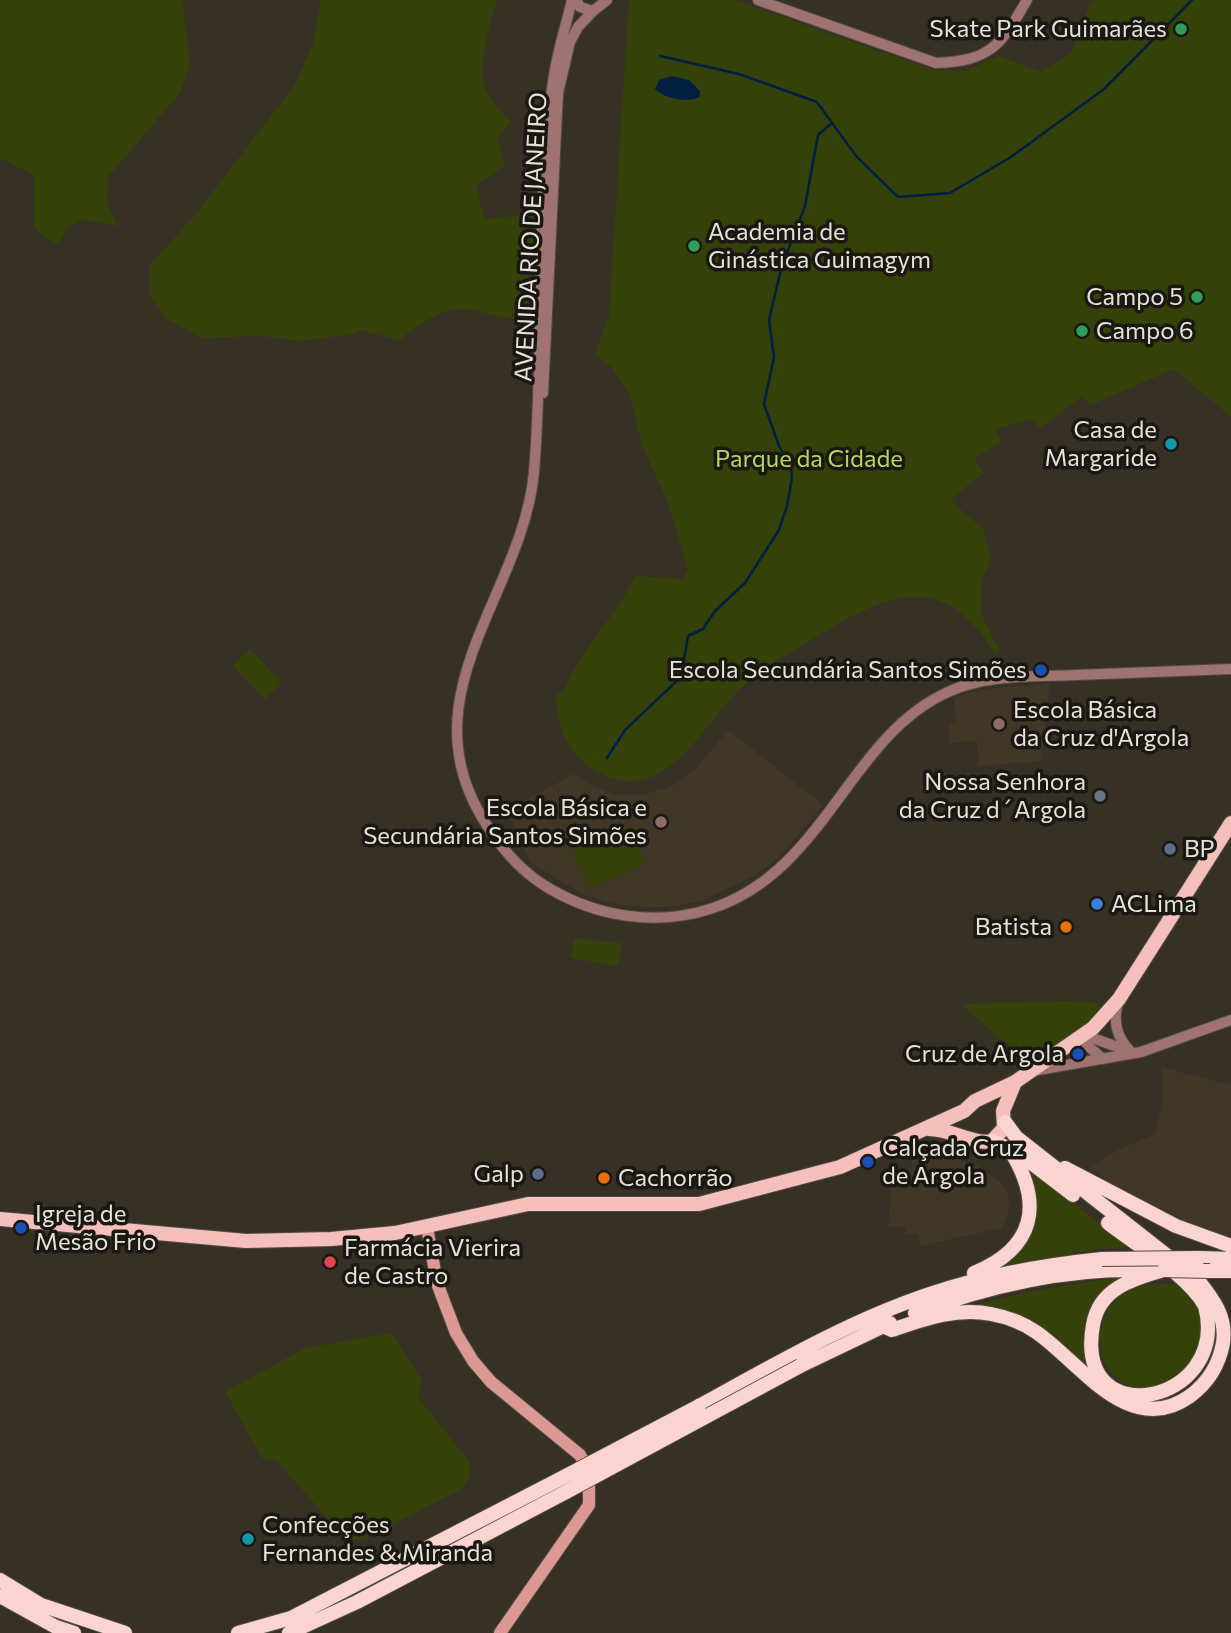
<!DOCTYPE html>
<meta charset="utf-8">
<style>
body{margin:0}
canvas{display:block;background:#363025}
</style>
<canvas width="1231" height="1633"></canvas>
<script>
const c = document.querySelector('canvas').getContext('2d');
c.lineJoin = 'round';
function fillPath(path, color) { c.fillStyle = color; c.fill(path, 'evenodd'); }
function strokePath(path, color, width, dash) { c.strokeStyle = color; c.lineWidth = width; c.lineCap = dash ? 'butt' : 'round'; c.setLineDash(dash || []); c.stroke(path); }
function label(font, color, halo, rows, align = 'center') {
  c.font = font + ' Commissioner,sans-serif'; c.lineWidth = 7; c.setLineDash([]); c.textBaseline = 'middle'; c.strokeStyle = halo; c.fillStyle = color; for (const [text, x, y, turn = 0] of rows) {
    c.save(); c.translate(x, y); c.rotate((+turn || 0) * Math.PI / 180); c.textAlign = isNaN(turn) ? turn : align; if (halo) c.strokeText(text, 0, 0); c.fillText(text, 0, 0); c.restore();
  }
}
fillPath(new Path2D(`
 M1050,683L1041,761L978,766L977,741L950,743L949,725L956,721L954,697L985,689Z
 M728,730L823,805L780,856L756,875L701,901L671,907H641L610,903L582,894L530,862L508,810L574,774L590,785L615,794L643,795L670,787L693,772Z
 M1161,1067L1231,1085V1238L1219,1236L1104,1182L1105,1180L1090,1167L1122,1148L1155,1134L1163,1096Z
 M942,1138L967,1143L961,1161L980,1167L999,1181L1008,1192L1009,1211L1002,1228L920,1246L918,1234H905L906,1227L888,1226L891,1186L895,1184L901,1171L913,1166L911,1161L923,1152L920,1146Z`), '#413726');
fillPath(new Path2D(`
 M0,0H182L190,64L180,93L108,177L107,202L117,226L81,219L68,227L57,245L34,228V175L0,158Z
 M321,0H497C491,18 479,64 483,82C488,99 499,110 511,122L497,139L505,165L476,186L484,219L535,214L527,313C506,327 482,307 457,309C434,312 417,327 399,340L360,330L353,334L300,341L261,336L202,338L167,319L150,297V265L194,216L295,85L313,44Z
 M629,0H734L933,70L966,71L998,56L1041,72L1071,54L1089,5L1096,0H1231V417L1174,369L1090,405L1083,396L1040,428L1032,419L995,429L1001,442L974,459L984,472L950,500L983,529L991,558L982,581L981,614L1000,651L996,655C942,568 889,593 816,637C791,653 762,667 741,688C701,726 661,816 590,767C564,749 557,724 556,693L564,692C580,649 616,617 635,576L683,579L688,570L668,502L642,446L630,395L611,367L595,355L609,315Z
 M250,649L282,683L265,699L233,666Z
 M627,825L645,863L590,889L572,851Z
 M574,938L622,943L618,966L571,958Z
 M1069,1001L1095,1003L1105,1009L1036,1065L998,1037L962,1004Z
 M1030,1170L1130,1247L1096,1249L1003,1266C1035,1237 1045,1213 1030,1170Z
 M1128,1277C1083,1321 1068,1327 1109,1385L1073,1358L981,1309L982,1303C1030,1290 1079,1282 1128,1277Z
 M1178,1284L1198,1307L1207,1348L1177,1385C1166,1386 1150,1391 1139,1389C1093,1380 1087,1317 1125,1292C1140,1282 1161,1284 1178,1284Z
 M392,1333L422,1381L417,1396L470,1463L469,1479L462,1489L366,1538L358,1540L344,1537L277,1461L262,1458L225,1392L305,1348Z`), '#344209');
fillPath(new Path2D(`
 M672,76L689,80L700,91V97C688,103 665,99 655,89L659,80Z`), '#021f41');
strokePath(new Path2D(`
 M660,56L739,74L817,102L832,123
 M607,758L625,730L681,677L688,636L703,629L715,611L745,583L779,530L787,506L792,478L791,467L779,446L764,404L774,357L769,320L781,269L805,206L818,135L832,123L857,157L898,197L950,193L1011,157L1104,89L1192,0`), '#021f41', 2.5);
const tertiary = new Path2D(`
 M572,0C566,25 558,50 554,75C534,205 545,342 534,472C523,595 403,696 486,824C503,851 523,874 552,890C599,917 657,926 710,909C826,872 848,737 948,692C987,674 1034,677 1076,675C1128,673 1179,671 1231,669
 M576,0L580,7L593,11L607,0
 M758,0L936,63C991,61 1001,45 1027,0
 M543,393L558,93L570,42L578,27L593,11
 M1118,1001C1113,1022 1116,1037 1131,1052
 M1084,1035L1129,1051
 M1084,1035L1087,1045L1103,1059
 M1032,1071L1141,1052L1231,1020`);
const secondary = new Path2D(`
 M427,1227L437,1283L456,1333L473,1361L491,1382L580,1455L589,1473V1505L500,1633`);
const primary = new Path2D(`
 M929,1129C951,1129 974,1145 992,1141L1004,1128L1003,1111L1015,1082
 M0,1219L246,1241L331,1239L395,1233L528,1204H699L840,1167L964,1111L975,1101L1015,1082L1093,1028L1119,999L1231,823`);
const trunk = new Path2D(`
 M992,1141L1017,1152L1073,1195
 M1065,1168L1176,1226L1231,1246
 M1108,1223C1136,1245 1188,1275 1205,1306C1231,1405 1073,1436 1093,1325C1099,1288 1133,1279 1164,1270
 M1199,1258L1231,1259
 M1210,1271H1231
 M974,1273C1035,1248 1044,1204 1010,1150
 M915,1313C988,1286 1071,1267 1149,1270
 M883,1326L892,1330C924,1319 957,1307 991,1314C1007,1317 1023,1323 1036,1332C1079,1361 1129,1440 1190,1396C1209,1382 1219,1365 1223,1343C1227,1317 1213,1299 1198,1280L1016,1137L1005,1122
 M800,1366L890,1323
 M699,1406C774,1365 849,1321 930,1294C986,1275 1044,1265 1102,1259
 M0,1580L41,1605L125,1633
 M0,1596L56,1627L74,1633
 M238,1633L291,1618L560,1479
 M289,1633L357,1602L566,1492`);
strokePath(tertiary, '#524c42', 12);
strokePath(secondary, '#524c42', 14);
strokePath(primary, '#524c42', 16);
strokePath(trunk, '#524c42', 16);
strokePath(tertiary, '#9e7370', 10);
strokePath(secondary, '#dc9893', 12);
strokePath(primary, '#f5bfbb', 14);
strokePath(trunk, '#fad4d0', 14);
const trunkBridge = new Path2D(`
 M1102,1259L1199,1258
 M1164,1270L1210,1271
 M560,1479L699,1406
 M566,1492L800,1366`);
strokePath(trunkBridge, '#524c42', 16, []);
strokePath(trunkBridge, '#fad4d0', 14);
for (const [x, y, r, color] of [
 [1181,29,7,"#2e9e5b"],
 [694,246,7,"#2e9e5b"],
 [1197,297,7,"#2e9e5b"],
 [1082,331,7,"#2e9e5b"],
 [1171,444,7,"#0f9aa8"],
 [1041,670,7,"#1a4fb4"],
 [999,724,7,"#8d6e63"],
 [1100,796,7,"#6b7280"],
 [661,822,7,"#8d6e63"],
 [1170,849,7,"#5c6f8a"],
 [1097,904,7,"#3f7fe0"],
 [1066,927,7,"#e8710a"],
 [1078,1054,7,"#1a4fb4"],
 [868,1162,7,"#1a4fb4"],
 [538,1174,7,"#5c6f8a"],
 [604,1178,7,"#e8710a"],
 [21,1228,7,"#1a4fb4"],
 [330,1262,7,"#e0444e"],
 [248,1539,7,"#0f9aa8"]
]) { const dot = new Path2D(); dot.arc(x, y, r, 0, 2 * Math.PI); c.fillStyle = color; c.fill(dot); strokePath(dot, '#1b1813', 2.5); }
label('24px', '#e6e2db', '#1b1813', [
 ["Skate Park Guimarães",1167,29,"right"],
 ["Academia de",708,232],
 ["Ginástica Guimagym",708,260],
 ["Campo 5",1183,297,"right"],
 ["Campo 6",1096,331],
 ["Casa de",1157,430,"right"],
 ["Margaride",1157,458,"right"],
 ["Escola Secundária Santos Simões",1027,670,"right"],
 ["Escola Básica",1013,710],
 ["da Cruz d'Argola",1013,738],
 ["Nossa Senhora",1086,782,"right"],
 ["da Cruz d´Argola",1086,810,"right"],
 ["Escola Básica e",647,808,"right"],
 ["Secundária Santos Simões",647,836,"right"],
 ["BP",1184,849],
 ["ACLima",1111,904],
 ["Batista",1052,927,"right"],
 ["Cruz de Argola",1064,1054,"right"],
 ["Calçada Cruz",882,1148],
 ["de Argola",882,1176],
 ["Galp",524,1174,"right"],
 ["Cachorrão",618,1178],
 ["Igreja de",35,1214],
 ["Mesão Frio",35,1242],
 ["Farmácia Vierira",344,1248],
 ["de Castro",344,1276],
 ["Confecções",262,1525],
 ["Fernandes & Miranda",262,1553]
], 'left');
label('24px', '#e6e2db', '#1b1813', [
 ["AVENIDA RIO DE JANEIRO",531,237,-87]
]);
label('24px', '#b6d75f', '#1b1813', [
 ["Parque da Cidade",809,459]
]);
</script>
